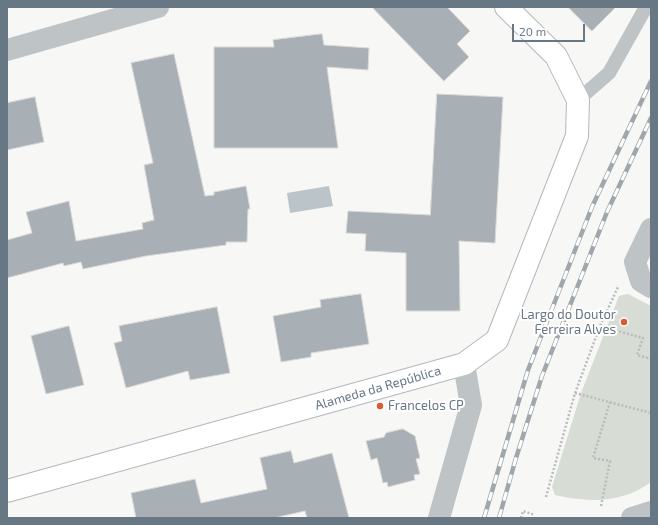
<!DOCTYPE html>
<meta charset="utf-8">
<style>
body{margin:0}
#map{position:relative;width:658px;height:525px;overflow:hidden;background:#f7f7f5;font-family:"Exo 2",sans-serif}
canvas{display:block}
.frame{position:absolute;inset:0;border:8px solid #687784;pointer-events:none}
.scale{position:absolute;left:512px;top:24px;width:73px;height:18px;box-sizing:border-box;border:2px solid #687784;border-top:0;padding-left:5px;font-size:12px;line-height:14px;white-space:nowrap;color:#687784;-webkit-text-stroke:3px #fff;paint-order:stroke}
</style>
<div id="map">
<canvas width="658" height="525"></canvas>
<div class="frame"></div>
<div class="scale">20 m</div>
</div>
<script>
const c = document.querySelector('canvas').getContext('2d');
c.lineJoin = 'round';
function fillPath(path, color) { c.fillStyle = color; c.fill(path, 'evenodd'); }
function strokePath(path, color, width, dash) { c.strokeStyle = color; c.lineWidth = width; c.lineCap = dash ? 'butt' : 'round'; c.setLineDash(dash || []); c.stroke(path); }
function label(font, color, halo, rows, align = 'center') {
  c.font = font + ' "Exo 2",sans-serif'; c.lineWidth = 4; c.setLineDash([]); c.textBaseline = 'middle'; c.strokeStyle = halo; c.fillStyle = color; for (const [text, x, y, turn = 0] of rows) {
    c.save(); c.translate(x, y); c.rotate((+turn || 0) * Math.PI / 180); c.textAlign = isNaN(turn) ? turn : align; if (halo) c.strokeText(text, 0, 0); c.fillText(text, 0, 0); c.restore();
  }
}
fillPath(new Path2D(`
 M628,294L651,306V482C623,503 588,503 555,495L552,487L581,393L619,296Z`), '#d7dcd4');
fillPath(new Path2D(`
 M329,186L333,206L290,213L287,193Z`), '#bac4c9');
const building = new Path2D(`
 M372,7H447L470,31L457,44L469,57L444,81Z
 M568,7H616L592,31Z
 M322,34L324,45L369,48L368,70L327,67L338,148H214V47H274L273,40Z
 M174,54L205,196L214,195V192L246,186L250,209H248L247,242H226V245L146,256L83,269L81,262L64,266L63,263L7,278V240L32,233L26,212L69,201L76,241L143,229L142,223L154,220L144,165L153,163L131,63Z
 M437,94L503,97L495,243L459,241L460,311H406V253L365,251L366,234L346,233L348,211L430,215Z
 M35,97L44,142L7,150V103Z
 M361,294L369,344L311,353V357L281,362L273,316L321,307L320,300Z
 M217,307L230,373L190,380L188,371L126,388L114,343L122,341L119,326Z
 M69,326L84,385L46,394L31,336Z
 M403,429L415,436L420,458L416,459L420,474L414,475L415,480L388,487L387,482L383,483L377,458L371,460L366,441L384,437L386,433Z
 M291,451L294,463L332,453L349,518H307L305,511L274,518H136L131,493L195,479L201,503L267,489L260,458Z`);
fillPath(building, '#a8b0b5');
strokePath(building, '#d9d9d7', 1);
const secondary = new Path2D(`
 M7,491L464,364L497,340L577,136L578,100L556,56L506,7`);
strokePath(secondary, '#b3b8bd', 24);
strokePath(new Path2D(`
 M600,326L643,338L637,355L651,359
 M575,393L651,413
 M546,497L575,393L600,326L618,287
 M601,506L610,461L593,458L610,402
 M521,518L523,511L535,515`), '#b9bcbe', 2.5, [2, 2]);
strokePath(new Path2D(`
 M578,100L609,73L646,7`), '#bec3c6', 14);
strokePath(new Path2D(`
 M7,50L158,7
 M651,229L635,262L641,281L651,287
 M439,518L471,405L464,364
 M632,518L651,512`), '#bec3c6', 22);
strokePath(secondary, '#fff', 22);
const rail = new Path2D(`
 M484,518L528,370L592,207L651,81
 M499,518L516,458L542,376L607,212L651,118`);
strokePath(rail, '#a0a7ac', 4.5);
strokePath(rail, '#fff', 3, [9]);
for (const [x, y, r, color] of [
 [624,322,4,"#da5a32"],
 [380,406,4,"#da5a32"]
]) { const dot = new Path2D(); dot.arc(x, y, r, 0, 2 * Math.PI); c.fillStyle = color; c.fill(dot); strokePath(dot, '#fff', 1.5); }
label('13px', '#687784', '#fff', [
 ["Largo do Doutor",616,315],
 ["Ferreira Alves",616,330],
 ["Francelos CP",388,406,"left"]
], 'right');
label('13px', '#687784', '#fff', [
 ["Alameda da República",378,388,-16]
]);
</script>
